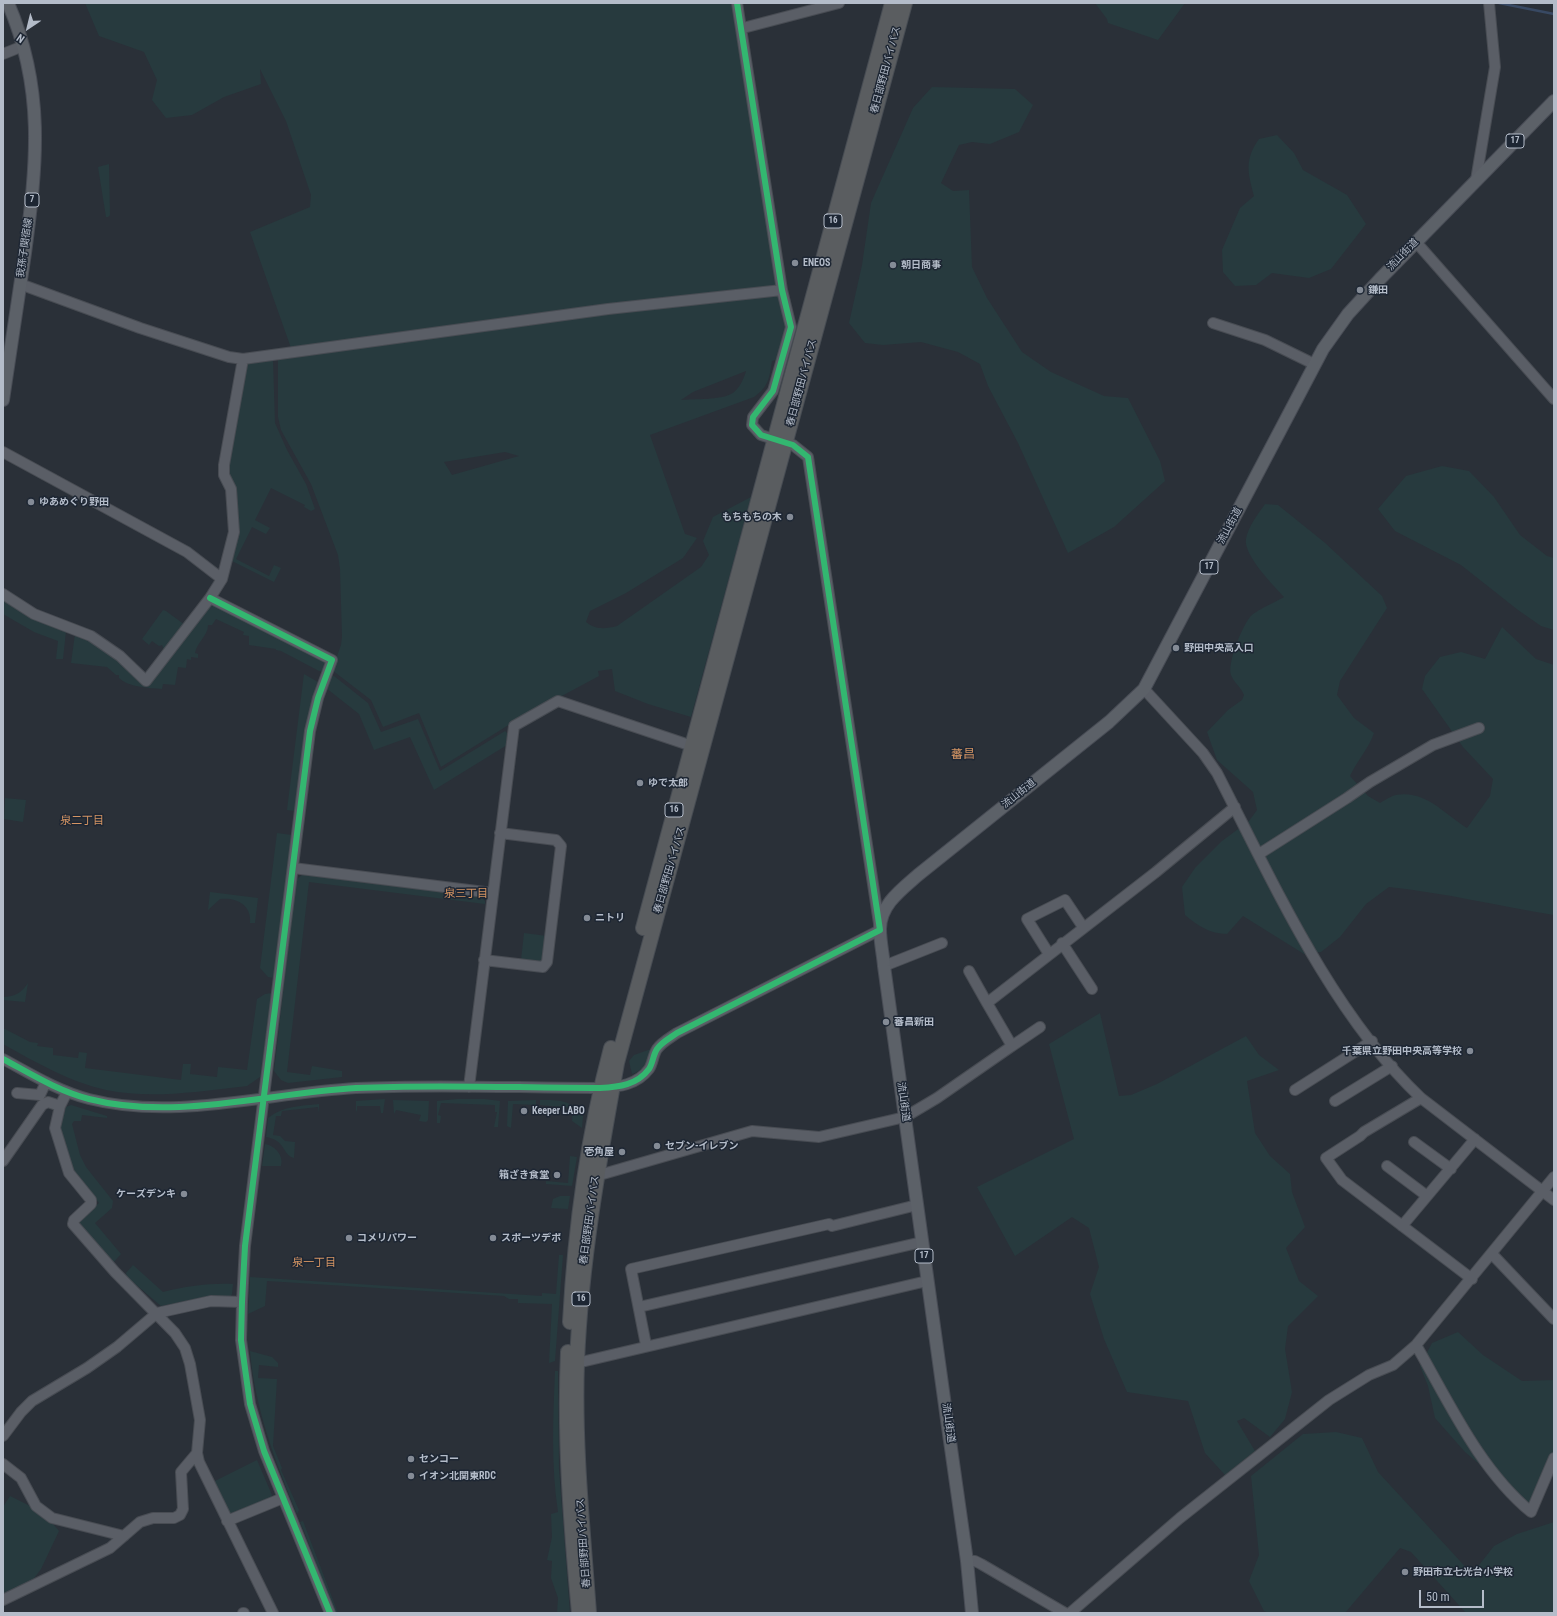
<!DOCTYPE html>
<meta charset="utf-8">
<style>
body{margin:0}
#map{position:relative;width:1557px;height:1616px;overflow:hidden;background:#2a3038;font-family:"Roboto Condensed",sans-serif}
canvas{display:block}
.frame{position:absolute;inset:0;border:4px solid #b4bcc9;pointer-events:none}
.north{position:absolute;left:8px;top:8px;width:40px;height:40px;-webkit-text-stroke:3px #1d2633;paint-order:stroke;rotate:215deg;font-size:11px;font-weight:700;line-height:16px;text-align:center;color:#b4bcc9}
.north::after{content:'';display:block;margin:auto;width:14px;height:18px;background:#b4bcc9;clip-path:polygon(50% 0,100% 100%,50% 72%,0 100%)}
.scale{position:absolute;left:1419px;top:1590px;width:65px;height:18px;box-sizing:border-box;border:2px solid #b4bcc9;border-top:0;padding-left:5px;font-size:12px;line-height:14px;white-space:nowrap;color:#b4bcc9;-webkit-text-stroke:3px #1d2633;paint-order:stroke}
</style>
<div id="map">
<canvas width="1557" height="1616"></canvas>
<div class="frame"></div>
<div class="north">N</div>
<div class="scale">50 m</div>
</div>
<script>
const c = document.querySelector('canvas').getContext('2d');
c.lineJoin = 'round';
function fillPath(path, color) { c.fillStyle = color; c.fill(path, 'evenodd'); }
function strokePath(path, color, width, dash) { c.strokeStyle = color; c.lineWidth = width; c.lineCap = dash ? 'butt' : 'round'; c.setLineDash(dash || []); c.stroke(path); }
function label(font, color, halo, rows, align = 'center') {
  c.font = font + ' "Roboto Condensed","Noto Sans JP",sans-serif'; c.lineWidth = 3; c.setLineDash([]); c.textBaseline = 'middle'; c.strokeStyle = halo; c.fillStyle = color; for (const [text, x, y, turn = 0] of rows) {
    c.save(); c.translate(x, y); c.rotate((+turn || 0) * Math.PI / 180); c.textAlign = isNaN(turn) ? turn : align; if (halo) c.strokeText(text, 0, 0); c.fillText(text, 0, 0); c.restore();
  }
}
fillPath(new Path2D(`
 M85,3H731L786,329L778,359L772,361C769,379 769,386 754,397L650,435L685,534L697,538L683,558L626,593L590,611L586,622C596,630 605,629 617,626L701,567L709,555L703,541L713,517L751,497L691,717L648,704L615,691L612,669L598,671L599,676L515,721L441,767L419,713L383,727L371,700L332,670L341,645L342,637L340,569L338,555L311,484L281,430L278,417V359L291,348L250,232L310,207L311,195L286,121L260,69L261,84L224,97L192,115L166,118L152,100L157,80L144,52L99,36ZM746,371C744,379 738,391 731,394C720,400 694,399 681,400L693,392ZM505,452L519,456L452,475L444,462Z
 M1095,3H1185L1158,40L1108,23L1107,19Z
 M932,87L1015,89L1033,105L1019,132L990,144L972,142L959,145L941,183L953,191L969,190L972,267L987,298L1022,352L1051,372L1104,396L1128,398L1160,461L1165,481L1114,527L1068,553L1018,443L988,386L980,364L958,352L921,342L883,345L865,343L849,323L862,265L871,203L913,108Z
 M1277,135L1294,153L1303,170L1347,195L1366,224L1331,269L1309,278L1272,273L1256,285L1235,286L1223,272L1222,250L1240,208L1254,196C1248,173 1244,160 1259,139Z
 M109,164L110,215L108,217H106L98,167Z
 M273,359L275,423L287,450L306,484L315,509L311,511L304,507L305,505L271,488L255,520L270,528L266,534L252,527L236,559L269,576L274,565L281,568L274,582L230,560L237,532L226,468L244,363Z
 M1442,466L1469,471L1494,497L1520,535L1547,556L1554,558V630L1541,626L1518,610L1461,565L1395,531L1378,509L1406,476Z
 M1265,504L1278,505L1324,542L1382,596L1387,608L1340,681L1337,695L1354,718L1374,733C1369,748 1357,761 1350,776L1368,796L1380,803C1385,800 1391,796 1396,795C1426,790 1444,814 1467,828L1490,796L1493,779L1463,747L1422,689L1425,676L1440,657L1461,652L1485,659L1502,627L1536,659L1554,665V915C1499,906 1445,893 1389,887L1366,904L1340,937L1321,952L1304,954L1243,916L1227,934C1210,934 1197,925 1185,915L1182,887L1195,868L1222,841L1249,821L1257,810L1253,792L1217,760L1207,732L1228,710L1242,700L1244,695C1241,687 1234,683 1231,675C1227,663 1242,627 1250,617C1256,610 1276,602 1284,597C1274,586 1243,555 1246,539C1248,527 1258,514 1265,504Z
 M3,599L66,631L63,659H56L58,641L34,632L3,614Z
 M215,605L324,660L326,663L322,671H319L281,651L276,650V649L249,645V636L243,635L244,632L216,619L212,625H208C208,636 197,642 195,653L198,654V658L191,657V660L187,659L186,668L178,667L175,685L163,684L162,689C149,688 128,687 119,678V675H116L107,667L71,663L75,634C104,645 125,666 146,687L210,606Z
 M163,610L166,611L185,625L164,650L162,645L159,646L152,641L149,645L142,639Z
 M304,674L318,682L307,721L295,811L287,810Z
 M334,676L368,703L381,732L418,719L440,771L505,731L508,734L507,745L434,790L410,737L374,750L359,714L326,688L330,677Z
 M5,798L26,800L23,822L4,819Z
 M277,833L292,835L274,978L268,977L260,968Z
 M303,874L479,895L485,901V904L309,882L287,1072L310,1075L312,1066L342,1071V1077L288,1083L281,1080L274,1071L296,880Z
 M210,892L258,898L255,923H250C252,904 235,897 220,899L208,910Z
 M524,933L547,936L544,960L540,962L521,960Z
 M28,983L25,1002L3,1000V997C15,997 22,992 28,983Z
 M272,993L260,1077L247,1086L239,1087C195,1092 150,1099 106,1090C70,1082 35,1062 3,1044V1028L30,1042L38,1043L37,1046L53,1048V1055L78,1058L79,1052L87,1053L85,1068L181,1080L183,1064H191L190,1074L217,1077L218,1067L247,1070L257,999L265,994Z
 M1100,1013L1119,1096L1131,1095L1157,1084L1246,1036L1259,1055L1279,1070L1247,1081L1255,1133L1270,1156L1290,1174L1292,1192L1305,1227L1286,1248L1299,1281L1318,1296L1288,1326L1285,1349L1292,1392L1285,1419L1270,1437L1244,1418L1237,1421L1255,1451L1225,1475L1205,1453L1188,1401L1127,1392L1104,1339L1090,1294L1099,1267L1089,1228L1072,1217L1015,1256L977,1187L1074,1139L1049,1044Z
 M651,1049C648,1059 644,1071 632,1074L629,1061L634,1055Z
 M385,1099L383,1113H381L380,1106H357V1112L356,1110V1101Z
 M457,1099H485L500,1101L498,1127H494L497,1112H495V1105L441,1103L438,1115L441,1116L440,1123H437V1101Z
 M393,1100L429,1101L428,1120L426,1122L419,1121L421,1115L396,1110L394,1114Z
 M536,1100V1105L513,1104L511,1128L507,1126L508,1101Z
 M540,1100C559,1100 572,1100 583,1116L582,1128L572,1121L573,1108L540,1105Z
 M319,1104V1113L318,1107L282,1111L281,1116H276L273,1135L280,1136L285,1141L295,1142L294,1158C282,1155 286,1140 266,1137L268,1118C283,1106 300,1106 319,1104Z
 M71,1105L107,1116V1118L82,1115L81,1121H74L72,1124L80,1155L86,1167L113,1201L112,1208L95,1223L121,1254L113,1263L79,1224L80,1219L99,1203L74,1172L71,1165L60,1126L66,1107Z
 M265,1144C275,1146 284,1155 281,1166H262Z
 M570,1156L577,1157L572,1186L546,1184V1181L568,1183Z
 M560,1196H570L568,1209L551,1208L553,1199Z
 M559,1255H563L555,1361L549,1363L552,1304L518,1303V1299H509L504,1296L267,1281L265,1306L248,1314L250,1277L542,1296V1293L556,1294Z
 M133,1265L163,1292C187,1286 209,1283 233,1284L232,1294L230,1298H202L161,1306L127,1277L126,1273Z
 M1458,1332L1483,1355L1522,1381L1554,1380V1467L1529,1506L1465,1452L1435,1418L1428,1386L1420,1366L1432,1343Z
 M250,1351L272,1357L278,1363V1367L259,1365L258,1378L277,1379L273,1446L282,1468L281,1470L299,1510L297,1514C275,1461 255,1409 250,1351Z
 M555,1371H558L559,1469L570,1613H557L558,1598L551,1578L552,1561L547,1560L552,1537L551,1514L558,1512C551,1465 553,1419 555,1371Z
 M1336,1432L1362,1438L1378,1472L1472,1574L1494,1546L1517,1534L1554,1522V1613H1466L1411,1552L1400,1548L1345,1613H1269L1264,1611L1249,1581L1259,1555L1251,1476L1303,1434Z
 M257,1460L272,1495L270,1499L233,1515L228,1513L213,1482Z
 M10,1496L44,1513L59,1531L41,1569L20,1597L3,1607V1507Z
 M303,1521L338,1613H335C322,1583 313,1552 300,1522Z`), '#273a3e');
strokePath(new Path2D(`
 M1499,3L1554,14`), '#384963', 2.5);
const minor = new Path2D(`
 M743,28L839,3
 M3,54L23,46
 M1476,180L1495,67L1489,3
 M1416,242L1554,399
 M20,284L140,328L229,357L243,359L608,309L782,290
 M1213,323L1265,340L1314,364
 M3,452L187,552L222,579
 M3,594L34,614L91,636L120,656L146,681L210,598L222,579L234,532L231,489L224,475V465L243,359
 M210,598L332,660L318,698L310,731L245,1246L242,1302L241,1340L250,1404L264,1451L330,1613
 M1144,689L1203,753L1217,773C1273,882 1331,1013 1421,1098L1554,1200
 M1259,854L1347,798L1370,782L1433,745L1479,728
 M293,868L493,893
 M1062,943L1092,989
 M1049,954L1027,919L1065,900L1083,927
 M484,960L543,967L547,962L561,846L556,840L500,833
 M884,966L942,943
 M969,971L987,1003
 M1012,1046L1040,1027
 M3,1059C31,1074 58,1091 89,1099C175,1121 268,1093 356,1088C437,1084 519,1088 600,1088C619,1087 637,1085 649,1069C653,1063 653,1055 657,1049C662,1042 670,1038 677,1033L880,930L808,457L793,445L761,435L752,425L753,417L773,391L791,327L782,290L737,3
 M469,1087L514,726L558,701L692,746
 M1295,1090L1372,1041
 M67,1092L60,1106L55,1128L69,1173L91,1200V1204L74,1220L73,1224L115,1272L175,1333L185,1348L190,1364L200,1420L197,1453L199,1462L273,1613
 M17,1093L40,1095L46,1082
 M1421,1098L1364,1132L1360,1136L1326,1158L1342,1180L1472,1279
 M1335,1101L1392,1066
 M1414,1142L1451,1169
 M3,1161L42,1105L48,1102L60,1106
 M1387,1166L1427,1196
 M596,1176L752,1131L819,1137L905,1117L937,1098L1012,1046L987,1003L1156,872L1235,807
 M1402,1226L1475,1139
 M1492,1254L1554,1319
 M639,1307L922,1242
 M646,1345L631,1269L829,1224L832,1226L917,1205
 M1416,1345C1449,1402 1479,1469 1531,1512L1554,1458
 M577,1363L927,1281
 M3,1436L21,1412L32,1401L87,1368L117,1347L157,1313L211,1301L242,1302
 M3,1464L21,1478L36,1506L52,1518L124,1536
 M227,1521L283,1498
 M967,1561H975L981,1564L1065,1613
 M3,1600L110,1548L140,1522L153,1518H174L180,1515L183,1509L181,1472L197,1453
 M243,1613H244
 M1070,1613L1180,1518L1329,1400L1369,1375L1393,1365L1416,1345L1554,1177`);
const major = new Path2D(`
 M3,400C10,351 18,302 25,253C37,163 45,89 8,3
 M972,1613L967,1561L947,1420L884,966C883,954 880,941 880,929C880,905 901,890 918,875L1109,722L1144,689L1323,349L1348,314L1380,279L1554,101`);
const highway = new Path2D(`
 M643,928L892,3
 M570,1322C575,1229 587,1138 611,1048
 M568,1352C564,1439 571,1527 579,1613
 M589,1613C583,1530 574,1446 577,1362C581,1261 599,1162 617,1063L905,3`);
strokePath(minor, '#484c53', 12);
strokePath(major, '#484c55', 14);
strokePath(highway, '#474c53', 16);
strokePath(minor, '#5a5e66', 10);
strokePath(major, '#5c6168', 12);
strokePath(highway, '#5a5d60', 14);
strokePath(new Path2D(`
 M210,598L332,660L318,698L310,731L245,1246L242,1302L241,1340L250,1404L264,1451L330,1613
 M3,1059C31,1074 58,1091 89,1099C175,1121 268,1093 356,1088C437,1084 519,1088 600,1088C619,1087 637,1085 649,1069C653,1063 653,1055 657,1049C662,1042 670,1038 677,1033L880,930L808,457L793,445L761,435L752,425L753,417L773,391L791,327L782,290L737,3`), '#33b770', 6);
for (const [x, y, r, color] of [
 [795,263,4,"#848b96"],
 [893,265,4,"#848b96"],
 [1360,290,4,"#848b96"],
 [31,502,4,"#848b96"],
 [790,517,4,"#848b96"],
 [1176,648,4,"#848b96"],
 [640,783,4,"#848b96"],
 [587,918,4,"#848b96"],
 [886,1022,4,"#848b96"],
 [1470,1051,4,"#848b96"],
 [524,1111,4,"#848b96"],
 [657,1146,4,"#848b96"],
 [622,1152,4,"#848b96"],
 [557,1175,4,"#848b96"],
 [184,1194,4,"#848b96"],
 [349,1238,4,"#848b96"],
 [493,1238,4,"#848b96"],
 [411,1459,4,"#848b96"],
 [411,1476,4,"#848b96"],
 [1405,1572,4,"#848b96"]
]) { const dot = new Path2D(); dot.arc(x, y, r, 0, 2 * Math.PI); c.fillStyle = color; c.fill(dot); strokePath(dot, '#1d2633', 1.5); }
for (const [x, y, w] of [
 [1515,141,18],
 [32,200,14],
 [833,221,18],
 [1209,567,18],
 [674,810,18],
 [924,1256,18],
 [581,1299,18]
]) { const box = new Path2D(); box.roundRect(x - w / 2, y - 7, w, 14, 3); c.fillStyle = '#1d2633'; c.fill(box); strokePath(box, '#b4bcc9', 1); }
label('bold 9px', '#b4bcc9', null, [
 ["17",1515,141],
 ["7",32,200],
 ["16",833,221],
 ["17",1209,567],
 ["16",674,810],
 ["17",924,1256],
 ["16",581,1299]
]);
label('10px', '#b4bcc9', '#1d2633', [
 ["春日部野田バイパス",886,70,-75],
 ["我孫子関宿線",25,248,-82],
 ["流山街道",1403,255,-46],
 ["春日部野田バイパス",802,383,-75],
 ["流山街道",1230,526,-62],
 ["流山街道",1019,794,-39],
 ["春日部野田バイパス",670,870,-74],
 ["流山街道",903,1102,82],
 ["春日部野田バイパス",590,1220,-82],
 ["流山街道",948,1423,82],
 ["春日部野田バイパス",584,1543,-94]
]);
label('bold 10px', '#b4bcc9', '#1d2633', [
 ["ENEOS",803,263],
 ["朝日商事",901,265],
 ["鎌田",1368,290],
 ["ゆあめぐり野田",39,502],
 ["もちもちの木",782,517,"right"],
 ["野田中央高入口",1184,648],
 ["ゆで太郎",648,783],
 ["ニトリ",595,918],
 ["蕃昌新田",894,1022],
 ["千葉県立野田中央高等学校",1462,1051,"right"],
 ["Keeper LABO",532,1111],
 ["セブン-イレブン",665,1146],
 ["壱角屋",614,1152,"right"],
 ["箱ざき食堂",549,1175,"right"],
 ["ケーズデンキ",176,1194,"right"],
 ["コメリパワー",357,1238],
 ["スポーツデポ",501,1238],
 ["センコー",419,1459],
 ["イオン北関東RDC",419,1476],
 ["野田市立七光台小学校",1413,1572]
], 'left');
label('11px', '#d59563', '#1d2633', [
 ["泉二丁目",82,821],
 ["泉三丁目",466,894],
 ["泉一丁目",314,1263]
]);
label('12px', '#d59563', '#1d2633', [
 ["蕃昌",963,755]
]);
</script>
